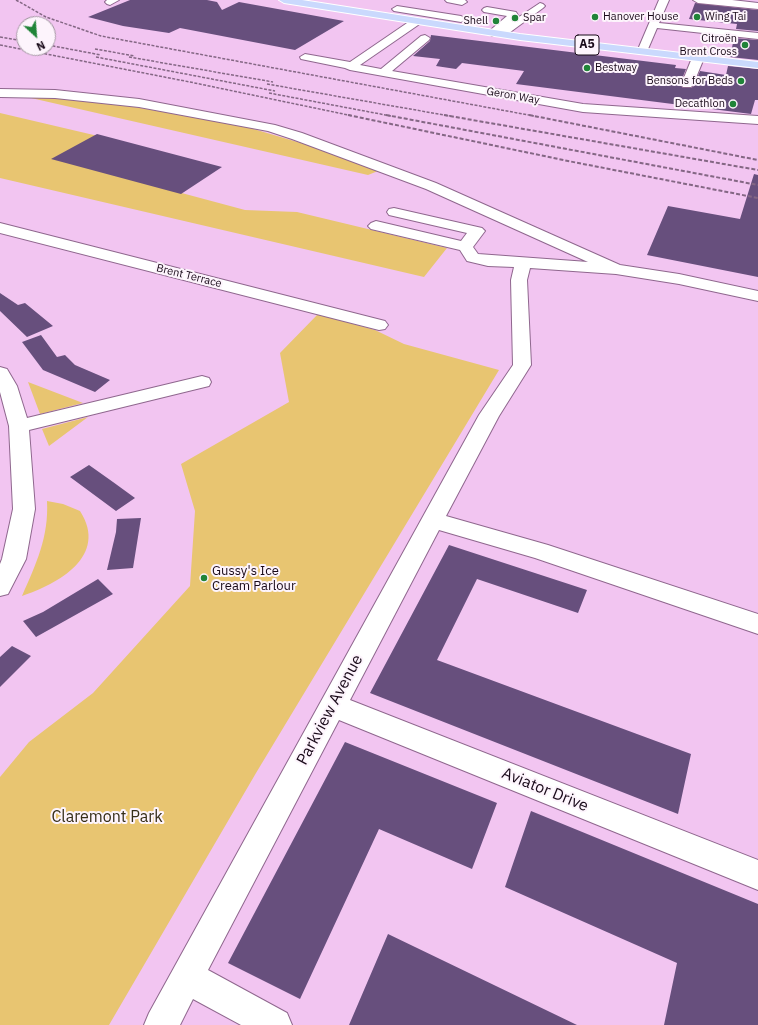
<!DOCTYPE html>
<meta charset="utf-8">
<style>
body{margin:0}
#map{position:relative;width:758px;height:1025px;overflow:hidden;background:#f2c5f1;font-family:"IBM Plex Sans",sans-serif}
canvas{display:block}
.north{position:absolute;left:16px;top:16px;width:40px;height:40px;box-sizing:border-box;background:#fdf4fc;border:1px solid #a296a1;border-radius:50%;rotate:154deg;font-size:11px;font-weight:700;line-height:16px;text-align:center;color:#190a19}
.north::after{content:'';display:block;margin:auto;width:14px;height:18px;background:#208438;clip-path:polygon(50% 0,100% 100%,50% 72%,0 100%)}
</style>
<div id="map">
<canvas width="758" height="1025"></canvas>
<div class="north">N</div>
</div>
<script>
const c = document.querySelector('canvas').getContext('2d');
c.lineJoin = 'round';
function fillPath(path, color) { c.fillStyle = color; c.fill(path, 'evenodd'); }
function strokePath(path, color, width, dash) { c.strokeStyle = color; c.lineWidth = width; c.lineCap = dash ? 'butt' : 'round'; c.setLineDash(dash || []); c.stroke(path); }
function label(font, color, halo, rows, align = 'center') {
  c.font = font + ' "IBM Plex Sans",sans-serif'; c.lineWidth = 4; c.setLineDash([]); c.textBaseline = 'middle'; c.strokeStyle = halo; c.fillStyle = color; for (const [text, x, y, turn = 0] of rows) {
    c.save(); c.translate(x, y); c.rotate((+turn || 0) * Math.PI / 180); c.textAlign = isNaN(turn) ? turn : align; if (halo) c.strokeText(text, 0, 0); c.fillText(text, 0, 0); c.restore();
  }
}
fillPath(new Path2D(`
 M50,96L88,99L240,125L338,154L378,171L368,175L31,98Z
 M0,113L98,136L55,159L245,210L297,212L447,248L424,277L0,178Z
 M318,314L375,330L404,344L499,370L256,773L109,1025H0V777L29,742L93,693L190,586L195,511L181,464L289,402L280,353Z
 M28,382L83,403L40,414Z
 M88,417L49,446L42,429Z
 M47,501L63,504L80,511C109,556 58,584 22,596C36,564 49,537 47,501Z`), '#e8c571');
fillPath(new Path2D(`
 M130,0H207L217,2L222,10L239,2L344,21L295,50L180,28L169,33L123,26L88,17Z
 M695,3L758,10V31L736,29L737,24L689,19Z
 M431,35L676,65L675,68L686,69L680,84L683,88H691L694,86L700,71L726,75L728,66L758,69V100H755L751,114L516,84L524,71L462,63L456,69L436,66L440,59L413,56L430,41Z
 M734,38L758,40V60L730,57Z
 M97,134L222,167L181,194L51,159Z
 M754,174L758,175V277L647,255L668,206L740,219Z
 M0,293L18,305L25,303L53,326L27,337L0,311Z
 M41,335L57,357L65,355L75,365L110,380L95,392L43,370L22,342Z
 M89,465L113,482L135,498L116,511L70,477Z
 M141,518L133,568L107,570L116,532L117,519Z
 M449,545L587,590L578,613L477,579L437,660L691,754L678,814L370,693Z
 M98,579L113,594L36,637L23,621L43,612Z
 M12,646L31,656L0,687V657Z
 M345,742L497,803L472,869L379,829L300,999L228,963Z
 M531,811L758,904V1025H664L677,963L505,887Z
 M388,934L577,1025H349Z`), '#674f7d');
const minor = new Path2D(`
 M107,0H119L110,5L107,4L105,2Z
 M445,0H465L467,2L462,5L447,2Z
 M659,0H669L659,23L758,33V39L657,28L648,49H640L639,47Z
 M693,0H732L758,3V9L698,3Z
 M540,3L543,4L545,6L543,8L509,33L505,34L500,32L492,36L487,33L507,16L484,12L482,10L484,8L487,7L516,12L519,17Z
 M397,6L461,16L466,19L461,22L394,11L392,9Z
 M417,18L422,21L421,23L360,65L381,69L421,36L425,35L430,38L429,40L392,71L583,104L758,116V124L583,112L350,70L345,68L301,59L300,57L305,54L350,62L413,19Z
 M698,55L704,58L693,85L691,87H683L681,85L692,58Z
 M0,89L55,90L139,99L275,125L302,133L436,183L620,265L679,274L758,291V301L679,284L616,274L530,268L527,280L531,365L499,416L446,516L548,545L758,614V634L535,558L439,530L350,700L758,860V890L339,720L208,970L287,1013L292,1025H241L193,999L180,1025H144L149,1013L479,415L513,365L511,280L514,267L488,266L467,261L460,250L371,229L368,226L371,223L376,221L461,241L467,233L389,215L387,212L389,209L394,208L482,228L485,231L473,247L478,254L588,262L426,189L292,139L268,131L139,107L55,98L0,97Z
 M0,223L385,321L388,325L385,329L379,330L0,233Z
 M0,367L7,369L17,386L27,418L202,376L209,378L211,382L209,386L29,430L35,509L26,559L8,594L0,596V564L2,559L13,509L9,426L0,392Z`);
const major = new Path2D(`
 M279,0H302L520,34L758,62V68L520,40L284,3Z`);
strokePath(minor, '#8f678e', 2);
strokePath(major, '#fff', 2);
fillPath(minor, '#fff');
fillPath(major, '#cad9fd');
strokePath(new Path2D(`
 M16,0L46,17L101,36L534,116
 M0,37L24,41
 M0,45L190,82L353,116
 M48,45L101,55
 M95,49L135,56
 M96,57L275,91
 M129,57L273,82
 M267,84L450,116
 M269,93L391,116`), '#846784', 1.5, [3, 1.5]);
strokePath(new Path2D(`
 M348,115L568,161L758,198
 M386,115L758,185
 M444,115L758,170
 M529,115L758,160`), '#846784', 2, [4, 2]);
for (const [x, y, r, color] of [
 [595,17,4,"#208438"],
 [697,17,4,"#208438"],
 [515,18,4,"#208438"],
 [496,21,4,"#208438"],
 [745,45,4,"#208438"],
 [587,68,4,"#208438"],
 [741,81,4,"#208438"],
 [733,104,4,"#208438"],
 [204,578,4,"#208438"]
]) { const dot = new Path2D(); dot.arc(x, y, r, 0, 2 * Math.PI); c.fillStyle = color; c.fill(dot); strokePath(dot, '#fdf4fc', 1.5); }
label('11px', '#190a19', '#fdf4fc', [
 ["Hanover House",603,17],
 ["Wing Tai",705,17],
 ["Spar",523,18],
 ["Shell",488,21,"right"],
 ["Citroën",737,39,"right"],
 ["Brent Cross",737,52,"right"],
 ["Bestway",595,68],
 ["Bensons for Beds",733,81,"right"],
 ["Decathlon",725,104,"right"]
], 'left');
label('11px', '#190a19', '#fdf4fc', [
 ["Geron Way",513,96,10],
 ["Brent Terrace",189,276,14]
]);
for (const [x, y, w] of [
 [587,45,24]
]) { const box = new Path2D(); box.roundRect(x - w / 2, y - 10, w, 20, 3); c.fillStyle = '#fdf4fc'; c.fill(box); strokePath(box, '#190a19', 1); }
label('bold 12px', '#190a19', null, [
 ["A5",587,45]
]);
label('13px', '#190a19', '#fdf4fc', [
 ["Gussy's Ice",212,571],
 ["Cream Parlour",212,586]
], 'left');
label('16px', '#190a19', '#fdf4fc', [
 ["Parkview Avenue",330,710,-62],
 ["Aviator Drive",545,790,22]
]);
label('16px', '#352d18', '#fdf4fc', [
 ["Claremont Park",107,817]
]);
</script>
